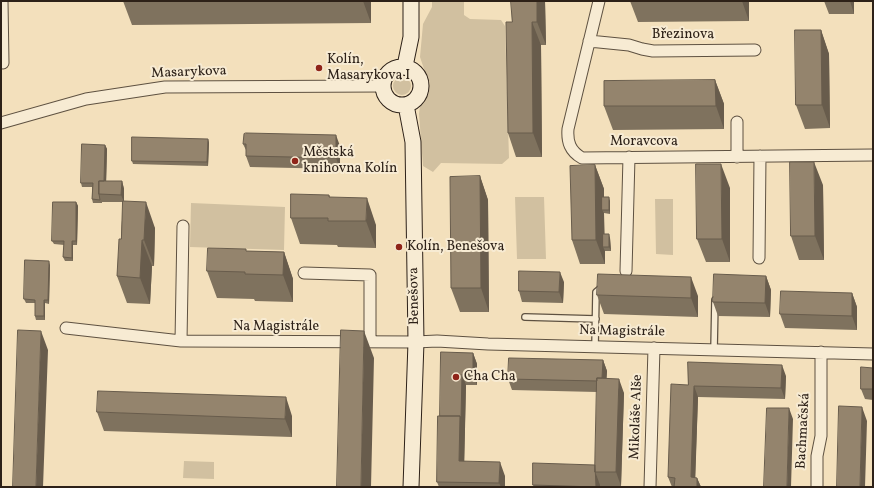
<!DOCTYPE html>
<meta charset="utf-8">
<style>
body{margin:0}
#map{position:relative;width:874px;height:488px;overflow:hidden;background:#f3e0bc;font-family:Vollkorn,serif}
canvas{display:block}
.frame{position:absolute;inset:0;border:2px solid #2d2118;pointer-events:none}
</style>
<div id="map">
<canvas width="874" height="488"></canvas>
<div class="frame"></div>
</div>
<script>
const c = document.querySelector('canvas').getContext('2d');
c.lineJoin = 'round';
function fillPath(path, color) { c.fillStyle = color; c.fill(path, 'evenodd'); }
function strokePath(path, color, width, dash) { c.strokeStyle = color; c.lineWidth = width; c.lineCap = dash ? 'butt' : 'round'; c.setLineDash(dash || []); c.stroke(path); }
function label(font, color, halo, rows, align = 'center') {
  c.font = font + ' Vollkorn,serif'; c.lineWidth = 4; c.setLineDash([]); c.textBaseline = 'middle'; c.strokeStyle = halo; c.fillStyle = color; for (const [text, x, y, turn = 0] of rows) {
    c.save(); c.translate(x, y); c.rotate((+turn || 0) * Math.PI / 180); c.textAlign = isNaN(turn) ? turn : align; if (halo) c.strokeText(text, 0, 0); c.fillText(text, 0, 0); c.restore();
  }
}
fillPath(new Path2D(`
 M432,1H464V15L470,19L501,20L505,26L509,158L502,164L441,163L433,172L423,166L419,114L420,106L427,97L429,91L428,81L420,57L423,24L432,7Z
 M393 86a9 9 0 1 1 18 0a9 9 0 1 1-18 0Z
 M515,197H544L546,259H517Z
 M655,199H673V255L656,254Z
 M191,203L285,207L284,250L190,247Z
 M184,461L214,462V479L183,478Z`), '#d1c0a0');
const lane = new Path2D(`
 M525,317L596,319
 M595,347L596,292L602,287
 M714,350L715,300`);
const street = new Path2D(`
 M2,1L3,63
 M599,1L568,129C567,142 570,151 582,158L873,155
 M589,41L629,45L642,49L653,51L755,50
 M737,122V157
 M1,123L86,99L165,87L383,86
 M759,258L760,156
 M626,271L629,157
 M304,273L370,275V342
 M66,328L181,341L416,342L437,341L488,344L873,354
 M181,341L183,226
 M650,487L654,348
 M817,487V456L821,436V352`);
const secondary = new Path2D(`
 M405,66L411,37V1
 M383 86a19 19 0 1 1 38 0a19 19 0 1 1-38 0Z
 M406,105L413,142L416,342L411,487`);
strokePath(lane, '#5e5141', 8);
strokePath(street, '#5e5141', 13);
strokePath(secondary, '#2d2118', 17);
strokePath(lane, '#f7ebd3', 5.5);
strokePath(street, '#f7ebd3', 11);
strokePath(secondary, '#f7ebd3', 15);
fillPath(new Path2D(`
 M123,1H370L371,23L132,25Z
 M545,1L546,45H541L542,157H516L508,133L512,22Z
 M630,1H749V21L638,22Z
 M824,1H854V14H829Z
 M821,30L829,54L830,128L805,129L796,105Z
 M715,80L724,104V129L613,130L604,106Z
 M208,139L209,143L208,166L133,164L132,161Z
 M243,144L340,146V169L250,167L246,156V150Z
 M105,145L107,149L106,181H122L124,189V201L155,228L154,266H152L150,304L127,303L117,276L121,239L123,202H102V203H93L92,199V187H82L81,183Z
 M595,165L604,189V197L610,201V214L604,213V234L610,238L611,251H605V264H580L572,240Z
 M480,176L488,200L489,312H460L451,288Z
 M823,185L824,260H799L791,236Z
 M730,188V262H706L697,239Z
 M329,195L330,197L376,225V248L338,247L337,245L300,244L291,218Z
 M76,202L78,206L77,245H73V261H65L63,257L64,245L54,244L52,241Z
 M246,249V251L284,252L293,279V302L255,301L254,299L217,298L207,271Z
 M50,265L49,304L45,303V320H36L35,316V303H26L24,299Z
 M766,276L771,290L770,317L718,316L713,302Z
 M564,282L563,303L522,302L519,291Z
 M852,293L857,307V330L785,328L780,314Z
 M597,295L698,296V317L604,314Z
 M473,353L477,364V385H466L464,461L505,476V487H439L437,482L440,416Z
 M603,360L607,371L606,379L624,393L621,486H600V485V487H534L533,485L595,465L597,392L512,390L508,379Z
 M873,368V400L865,399L861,389Z
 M786,376L785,399L698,397L695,478H697L701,487H672L668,477L688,385Z
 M97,412L292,416V437L104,431Z`), '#7f725e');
fillPath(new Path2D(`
 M363,1H370L371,2V23Z
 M537,1H545L546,45L537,22Z
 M742,1H749V21Z
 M850,1H854V14Z
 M532,22L541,45L542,157L533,133Z
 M821,30L829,54L830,128L822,105Z
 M715,80L724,104V129L716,106Z
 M336,135L340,146V169L336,158Z
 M208,139L209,143L208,166L207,162Z
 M105,145L107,149L106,187L104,184Z
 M814,162L823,185L824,260L815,236Z
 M721,164L730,188V262L722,239Z
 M595,165L604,189V210H602L604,213L605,247H603L605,251V264L596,240Z
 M480,176L488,200L489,312L481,288Z
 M122,181L124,189V202L121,195Z
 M609,197L610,201V214L609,210Z
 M367,198L376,225V248L366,221Z
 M76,202L78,206L77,245L76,241Z
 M146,202L155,228L154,266L144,240Z
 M609,234L610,238L611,251L609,247Z
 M142,240L152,266L150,304L140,278Z
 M72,241L73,245V261L72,258Z
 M284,252L293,279V302L283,275Z
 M49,261L50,265L49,304L48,300Z
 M560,272L564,282L563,303L559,292Z
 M766,276L771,290L770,317L765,303Z
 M691,277L698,296V317L691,298Z
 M852,293L857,307V330L852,316Z
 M44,300L45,303V320L44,316Z
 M41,331L48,350L43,487H36Z
 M364,331L374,358L371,487H361Z
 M473,353L477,364V385L473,375Z
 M603,360L607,371L606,392L602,381Z
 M782,365L786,376L785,399L781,388Z
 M462,374L466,385L465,430L461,419Z
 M619,379L624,393L621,486L616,472Z
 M694,386L698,397L695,487L691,477Z
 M286,397L292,416V437L285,419Z
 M862,407L867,421L865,487H860Z
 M789,408L793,419L791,487H787Z
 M460,416L465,430L464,475L459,461Z
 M500,462L505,476V487H501L499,483Z
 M596,474L600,485V487H596Z
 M697,478L701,487H697Z`), '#685c4c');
const building = new Path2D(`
 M511,1H537V22H532L533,133H508L506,22H512Z
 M795,30H821L822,105H796Z
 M715,80L716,106H604V81Z
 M246,133L336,135V158L246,156V144H243L244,134Z
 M132,137L208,139L207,162L132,161Z
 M82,144L105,145L104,181H99V194L100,200L92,199L93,183H81Z
 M790,162H814L815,236H791Z
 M696,164H721L722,239H697Z
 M595,165L596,240H572L570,166Z
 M480,176L481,288H451L450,177Z
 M99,181H122L121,195L99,194Z
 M291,194L329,195V197L367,198L366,221H328V218H291Z
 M602,197H609V210H602Z
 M123,201L146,202L144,240H142L140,278L117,276L119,239H121Z
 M53,202H76V241H72V258L63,257L64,241H52Z
 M603,234H609V247H603Z
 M208,248L246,249V251L284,252L283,275L245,274V272L207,271Z
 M25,260L49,261L48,300H44V316H35V300L24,299Z
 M519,271L560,272L559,292L519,291Z
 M598,274L691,277V298L597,295Z
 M714,274L766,276L765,303L713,302Z
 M781,291L852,293V316L780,314Z
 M18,330L41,331L36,487H13Z
 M341,330L364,331L361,487H337Z
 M441,352L473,353V375L462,374L461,419L460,416H440Z
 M509,358L603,360L602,378H597V381L508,379Z
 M688,362L782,365L781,388L694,386L691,477L697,478V487H674L675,478L668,477L671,384L688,385Z
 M861,367L873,368V389H861Z
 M597,378L619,379L616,472H595Z
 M98,391L286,397L285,419L97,412Z
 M839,406L862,407L860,487H837Z
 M767,408H789L787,487H764Z
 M438,416H460L459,461L500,462L499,483L437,482Z
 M533,463L595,465L596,487L533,485Z`);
fillPath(building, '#94846d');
strokePath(building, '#685c4c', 1);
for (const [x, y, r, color] of [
 [319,68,4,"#8f2418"],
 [295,161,4,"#8f2418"],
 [399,247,4,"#8f2418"],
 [456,377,4,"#8f2418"]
]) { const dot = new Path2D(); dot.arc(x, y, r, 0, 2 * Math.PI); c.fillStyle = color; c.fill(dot); strokePath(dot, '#f7ebd3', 1.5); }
label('14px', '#2d2118', '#f7ebd3', [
 ["Březinova",683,35],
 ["Masarykova",189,73,-2],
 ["Moravcova",644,142],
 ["Benešova",415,296,-91],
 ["Na Magistrále",276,327],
 ["Na Magistrále",622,332,1],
 ["Mikoláše Alše",637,417,-88],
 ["Bachmačská",804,431,-87]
]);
label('14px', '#2d2118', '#f7ebd3', [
 ["Kolín,",327,60],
 ["Masarykova I",327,76],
 ["Městská",303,153],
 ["knihovna Kolín",303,169],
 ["Kolín, Benešova",407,247],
 ["Cha Cha",464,377]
], 'left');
</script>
